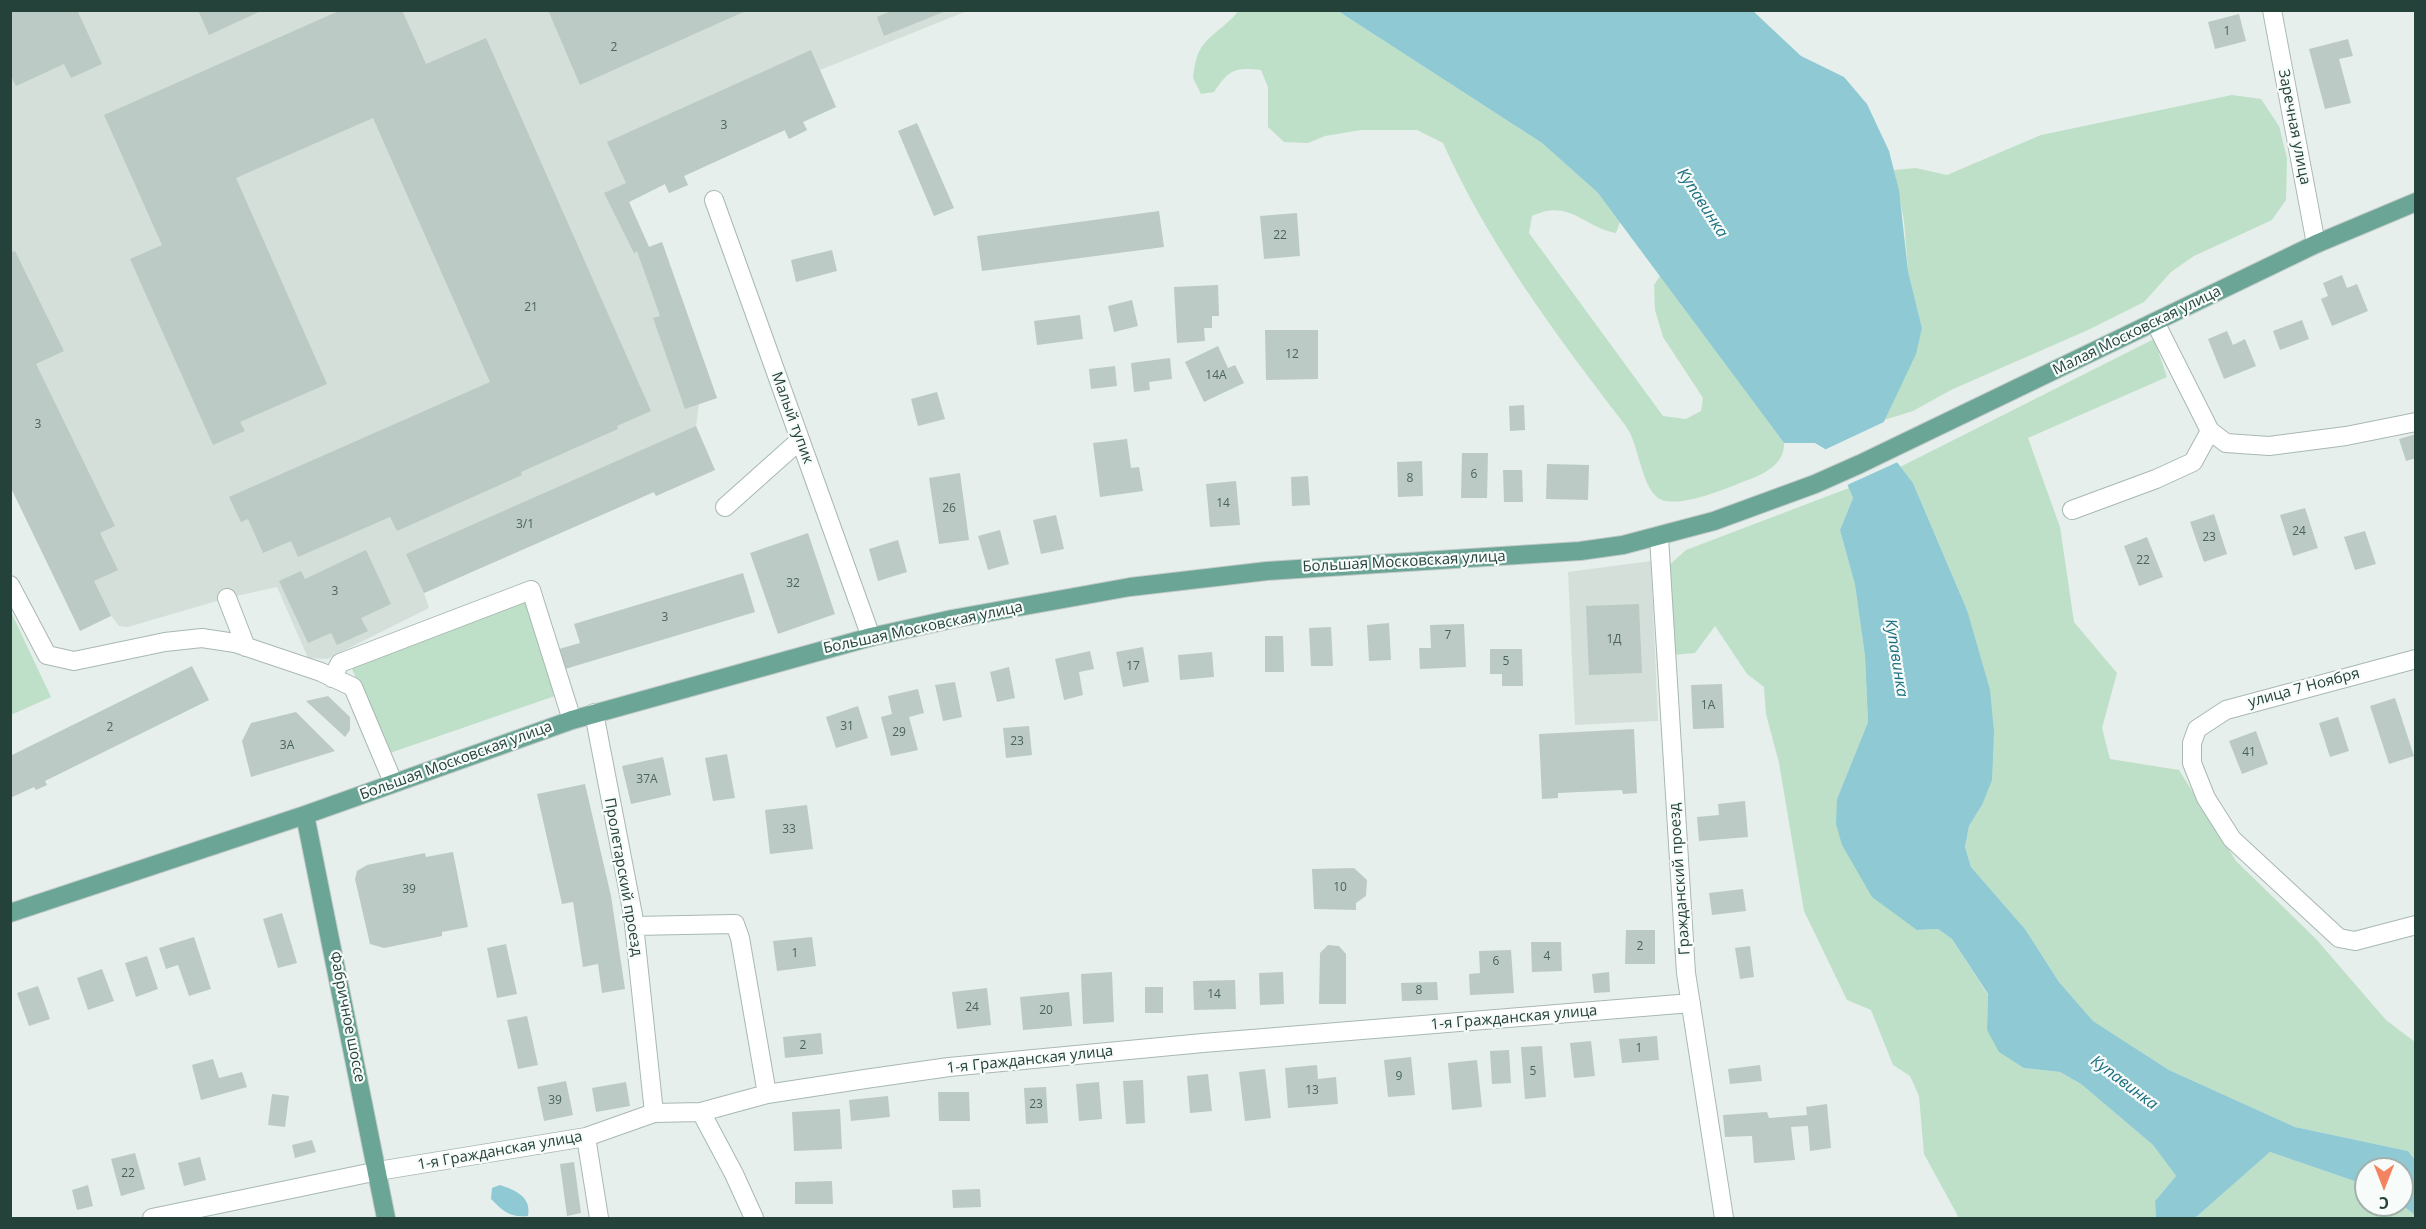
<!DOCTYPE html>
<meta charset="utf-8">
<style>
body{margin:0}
#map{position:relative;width:2426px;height:1229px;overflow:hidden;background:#e6efeb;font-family:"Open Sans",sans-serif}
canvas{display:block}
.frame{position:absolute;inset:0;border:12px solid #24423a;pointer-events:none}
.north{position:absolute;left:2354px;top:1157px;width:60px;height:60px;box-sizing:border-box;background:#f7fbf9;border:2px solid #a3b1ad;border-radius:50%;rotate:180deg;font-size:16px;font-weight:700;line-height:24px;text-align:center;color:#24423a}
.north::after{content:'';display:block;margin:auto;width:21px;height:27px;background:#f4845f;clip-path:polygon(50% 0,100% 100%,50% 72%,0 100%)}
</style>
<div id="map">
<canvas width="2426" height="1229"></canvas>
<div class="frame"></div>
<div class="north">С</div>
</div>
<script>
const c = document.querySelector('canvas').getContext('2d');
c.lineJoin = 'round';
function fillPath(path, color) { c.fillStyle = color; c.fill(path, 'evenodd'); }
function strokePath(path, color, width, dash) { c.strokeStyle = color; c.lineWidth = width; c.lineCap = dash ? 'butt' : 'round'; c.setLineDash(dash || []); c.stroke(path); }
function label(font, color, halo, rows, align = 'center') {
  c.font = font + ' "Open Sans",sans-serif'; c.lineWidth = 4.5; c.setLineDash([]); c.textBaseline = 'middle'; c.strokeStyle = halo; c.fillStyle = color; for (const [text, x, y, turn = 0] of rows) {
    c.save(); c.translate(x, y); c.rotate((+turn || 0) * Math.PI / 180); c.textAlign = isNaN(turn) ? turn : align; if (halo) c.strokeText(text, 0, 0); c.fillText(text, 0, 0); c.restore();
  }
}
fillPath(new Path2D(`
 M11,11H967L820,70L836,107L803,122L807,130L789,139L784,130L684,176L688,185L669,193L665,184L629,202L649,247L662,242L717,398L699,404L696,426L715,470L656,496L653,492L424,593L429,608L327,659L308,658L277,587L227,598L128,627L119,626L11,486Z
 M1651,561L1658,721L1575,725L1568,572Z`), '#d4dfda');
fillPath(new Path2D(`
 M1238,11H1338L1542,143L1598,193L1620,222L1616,233C1583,227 1569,198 1532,216L1529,233L1663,416L1686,419L1701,411L1703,398L1663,337L1655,310L1654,285L1660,276L1784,443C1785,464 1763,475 1745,481C1725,489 1683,507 1662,500C1641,492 1640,444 1625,425C1557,336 1489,246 1443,143L1417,130H1361L1325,136L1308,143L1284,142L1268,127V87L1261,70C1234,67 1229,70 1214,92L1201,94L1193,78C1194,70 1195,61 1198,54C1206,35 1227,27 1238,11Z
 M2232,95L2261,99L2279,126L2287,158L2286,200L2272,220L2194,256L2171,272L2144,302L2088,330L1953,389L1913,411L1884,420L1922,328L1908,271L1904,221L1894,170L1916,168L1947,175L2041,135Z
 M2154,339L2167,377L2028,438L2060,527L2074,622L2117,673L2102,728L2110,759L2179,770L2236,861L2316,939L2386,1020L2415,1042V1160L2408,1151L2295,1127L2169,1070L2093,1021L2059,982L2025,929L1971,867L1965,847L1969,826L1982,805L1967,610L1913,483L1900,467Z
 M1849,488L1853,498L1840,530L1855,585L1865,656L1868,722L1837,799L1917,930L1938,929L1952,939L1988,995L1987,1030L2024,1068L2060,1072L2081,1084L2153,1145L2176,1176L2155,1201L2156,1218H1959L1924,1154L1919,1096L1910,1076L1893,1065L1871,1010L1847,1000L1804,911L1779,763L1766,714L1764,687L1747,674L1715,626L1695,653L1673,655L1667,567L1686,550Z
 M526,599L555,696L387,754L350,664Z
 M11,612L51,697L11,715H10Z
 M2270,1152L2366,1185V1205H2402L2416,1215L2415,1218H2195Z`), '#bfe0c8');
fillPath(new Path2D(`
 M1338,11H1753L1801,56L1844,77L1867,104L1889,151L1899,190L1908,271L1922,328L1916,354L1880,430V440L1913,483L1967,610L1990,690L1994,732L1992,780L1982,805L1969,826L1965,847L1971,867L2025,929L2059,982L2093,1021L2169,1070L2295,1127L2408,1151L2415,1160V1215L2402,1205V1169H2366V1185L2270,1152L2195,1218H2156L2155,1201L2176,1176L2153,1145L2081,1084L2060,1072L2024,1068L1999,1052L1987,1030L1988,994L1952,939L1938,929L1917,930L1872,897L1842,845L1836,824L1837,799L1868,722L1865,656L1855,585L1840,530L1853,498L1835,455L1815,443H1784L1598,193L1542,143Z
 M500,1185C515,1190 532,1197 528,1216C510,1218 503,1211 491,1199L492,1188Z`), '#8ec9d4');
fillPath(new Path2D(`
 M1886,421L1883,438L1900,461L1845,486L1833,457L1822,451Z`), '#e6efeb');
fillPath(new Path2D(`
 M10,10H77L102,64L71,78L64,64L16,86L10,74Z
 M198,10H263L209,35Z
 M341,10H402L426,64L486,38L651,411L617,426L618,429L521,472L522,475L397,531L390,517L298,557L291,541L263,553L248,519L241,522L229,497L490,382L373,118L236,178L327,384L240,422L245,431L213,445L130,259L162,245L104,115Z
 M548,10H748L580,85Z
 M893,10H946V11L884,36L877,17Z
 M2239,14L2246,41L2215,49L2208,22Z
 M2348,39L2353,56L2339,59L2351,103L2325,109L2309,49Z
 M811,50L836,107L803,122L807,130L789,139L785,130L684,176L688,185L669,193L665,184L629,202L649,247L662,242L717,398L685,409L653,318L660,316L637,251L634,253L604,193L626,183L607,142Z
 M917,123L954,208L934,216L898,131Z
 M1159,211L1164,247L982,271L977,236Z
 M1297,213L1300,256L1264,259L1260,216Z
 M832,250L837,271L796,282L791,260Z
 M15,251L64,351L36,364L115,526L100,533L118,570L94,581L111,616L80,631L10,486V253Z
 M2342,275L2347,288L2357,284L2368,311L2332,326L2321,299L2328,296L2323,283Z
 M1218,285L1219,316H1212V328H1204L1205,341L1177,343L1174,287Z
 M1132,300L1138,326L1114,332L1108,306Z
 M1080,315L1083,339L1037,345L1034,321Z
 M2302,320L2309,339L2280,350L2273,331Z
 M1265,330H1318V379L1266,380Z
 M2227,331L2233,345L2245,339L2256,366L2224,379L2208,339Z
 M1218,346L1228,368L1235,365L1244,383L1204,402L1185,362Z
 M1170,358L1172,379L1149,382L1150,390L1134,392L1131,363Z
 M1115,366L1117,386L1091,389L1089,369Z
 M937,392L945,419L918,426L911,399Z
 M1524,405L1525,430L1510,431L1509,406Z
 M696,426L715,470L656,496L654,492L424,593L406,554Z
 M2416,434V458L2406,461L2399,439Z
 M1127,439L1131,468L1139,467L1143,491L1100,497L1093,443Z
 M1462,453H1488L1487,498H1461Z
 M1422,461L1423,496L1398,497L1397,462Z
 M1547,464L1589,465L1588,500L1546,499Z
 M1503,470H1522L1523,502H1504Z
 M960,473L969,540L939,544L929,478Z
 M1308,476L1310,505L1292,506L1291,477Z
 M1236,481L1240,525L1210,527L1206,484Z
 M2305,508L2318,548L2293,556L2280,515Z
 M2214,514L2227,554L2204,562L2190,522Z
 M1056,515L1064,549L1041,554L1033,520Z
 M1000,530L1009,564L988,570L978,536Z
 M2365,531L2376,564L2355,570L2344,537Z
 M808,533L835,614L778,634L750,553Z
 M2147,537L2163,577L2139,586L2124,546Z
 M898,540L907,572L878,581L869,549Z
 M366,550L391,604L361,618L368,631L337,645L331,633L308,643L279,581L301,571L305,579Z
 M743,573L755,612L565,669L559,649L580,643L574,624Z
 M1639,604L1642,673L1589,675L1586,606Z
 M1389,623L1391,660L1369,661L1367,625Z
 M1464,624L1466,667L1420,669L1419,648H1431L1430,625Z
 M1331,627L1333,666H1311L1309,628Z
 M1265,636H1283L1284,672H1265Z
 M1143,647L1149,682L1123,687L1116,652Z
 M1490,649H1522L1523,686H1502V674H1490Z
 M1090,651L1094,669L1079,672L1083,695L1064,700L1055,659Z
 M1212,652L1214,677L1180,680L1178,655Z
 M192,666L209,700L45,781L47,785L36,790L34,787L10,798V756Z
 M1009,667L1015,698L997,702L990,672Z
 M955,682L962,717L943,721L935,685Z
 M1722,684L1724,728L1693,729L1691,685Z
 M918,689L924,713L909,717L918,750L891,756L881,717L892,714L888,696Z
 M328,696L350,717V730L345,737L306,701Z
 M2395,698L2414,756L2389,764L2370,706Z
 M858,706L868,738L836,748L826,717Z
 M296,712L335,751L251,777L242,741L251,723Z
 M2338,717L2349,751L2330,757L2319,723Z
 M1029,726L1032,755L1006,758L1003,728Z
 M1634,729L1637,793L1623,794L1622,790L1558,793V798L1542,799L1539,734Z
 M2256,731L2268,764L2242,774L2229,741Z
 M727,754L735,798L713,801L705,758Z
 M663,757L671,795L631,804L622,766Z
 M585,784L611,896L625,989L602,993L598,964L583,967L573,902L562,904L537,794Z
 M1745,801L1748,837L1699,841L1697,817L1719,815L1718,804Z
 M807,805L813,849L770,854L765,810Z
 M453,852L468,927L442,932V936L384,948L370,944L355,879L357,871L367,865L425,853L426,857Z
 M1354,868L1367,880L1366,896L1356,903V910L1314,909L1312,869Z
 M1743,889L1746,911L1712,915L1709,893Z
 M282,913L297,963L278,968L263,919Z
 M1626,930H1655V964H1625Z
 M194,937L211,989L189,996L178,965L166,969L159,948Z
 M812,937L816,966L777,971L773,941Z
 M1531,942H1561L1562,971L1532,972Z
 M506,944L517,994L497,998L487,948Z
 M1328,945L1339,946L1346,954V1004H1319L1320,953Z
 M1750,946L1754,977L1740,979L1735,948Z
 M1511,950L1514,993L1470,995L1469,974L1480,973L1479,951Z
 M147,956L158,989L136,997L125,963Z
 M102,969L114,1001L88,1010L77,978Z
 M1112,972L1114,1022L1083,1024L1081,974Z
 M1283,972L1284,1004L1260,1005L1259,973Z
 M1609,972L1610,992L1594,993L1592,974Z
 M1235,980L1236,1009L1194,1010L1193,981Z
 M1437,982L1438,1000L1402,1001L1401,983Z
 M38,986L50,1019L29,1026L17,993Z
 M1145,987H1163V1013H1145Z
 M987,988L991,1025L957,1029L952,992Z
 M1069,992L1072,1026L1023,1030L1020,997Z
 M527,1016L538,1065L518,1069L507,1020Z
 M821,1033L823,1054L785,1058L783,1037Z
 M1657,1036L1659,1060L1622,1063L1619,1039Z
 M1591,1041L1595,1076L1574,1078L1570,1043Z
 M1542,1046L1546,1097L1525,1099L1521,1047Z
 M1509,1050L1511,1083L1492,1084L1490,1051Z
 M1411,1057L1415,1095L1388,1097L1384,1060Z
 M213,1059L219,1078L242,1072L247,1087L201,1100L192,1065Z
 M1477,1060L1482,1107L1452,1110L1448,1063Z
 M1317,1065L1318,1079L1336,1077L1338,1104L1288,1108L1285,1068Z
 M1760,1065L1762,1081L1730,1084L1728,1069Z
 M1265,1069L1271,1118L1245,1121L1239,1072Z
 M1208,1074L1212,1111L1190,1113L1187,1076Z
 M1143,1080L1145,1123L1126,1124L1123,1081Z
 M566,1081L573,1115L544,1121L537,1087Z
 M626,1082L630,1106L596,1112L592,1088Z
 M1099,1082L1102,1119L1079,1121L1076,1084Z
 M1046,1087L1048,1123L1026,1124L1024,1088Z
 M938,1092H969L970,1121H939Z
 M272,1094L289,1096L285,1127L268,1125Z
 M888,1096L890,1117L851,1121L849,1100Z
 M1827,1104L1831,1148L1810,1151L1808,1126L1791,1127L1795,1160L1754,1163L1752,1136L1725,1137L1723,1115L1767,1112L1769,1118L1807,1115L1806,1107Z
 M840,1109L842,1149L794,1151L792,1112Z
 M312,1140L316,1152L295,1158L292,1145Z
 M135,1153L145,1189L121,1196L111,1159Z
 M200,1157L206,1180L184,1186L178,1163Z
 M574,1162L581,1213L567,1216L560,1164Z
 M832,1181L833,1204H795V1182Z
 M88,1185L93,1206L77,1210L72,1190Z
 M980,1189L981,1207L953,1208L952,1190Z`), '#bbcac4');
const minor = new Path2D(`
 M2272,10L2316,244
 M714,200L871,637
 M2155,322L2210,431L2226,443L2269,446L2346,436L2416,422
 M725,507L800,440
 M2072,510L2156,479L2193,462L2210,431
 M1659,537L1686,973L1724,1218
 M10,585L47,655L74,661L165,642L202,638L235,643L321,672L353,687L393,782
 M227,598L246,647
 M2416,659L2226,710L2197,729L2192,743V763L2206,798L2232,839L2339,938L2355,941L2416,925
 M332,678L340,663L531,590L572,720
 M594,713L633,915L654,1113
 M634,926L735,924L740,938L767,1094
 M701,1112L734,1174L754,1218
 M586,1137L599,1218
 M152,1218L378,1171L586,1137L654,1113L701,1112L767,1094L865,1079L949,1067L1203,1043L1691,1003`);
const major = new Path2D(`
 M305,815L386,1218
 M10,913L305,815L572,720L871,637L952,619L1130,587L1267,571L1580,551L1623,545L1714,521L1815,484L1860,464L2316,244L2416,202`);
strokePath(minor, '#a8b8b2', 20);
strokePath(major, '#c2cac8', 20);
strokePath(minor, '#fff', 18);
strokePath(major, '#6aa596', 18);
label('12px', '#4a645c', null, [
 ["1",2227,32],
 ["2",614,48],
 ["3",724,126],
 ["22",1280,236],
 ["21",531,308],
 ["12",1292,355],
 ["14А",1216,376],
 ["3",38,425],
 ["6",1474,475],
 ["8",1410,479],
 ["14",1223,504],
 ["26",949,509],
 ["3/1",525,525],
 ["24",2299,532],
 ["23",2209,538],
 ["22",2143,561],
 ["32",793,584],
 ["3",335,592],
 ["3",665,618],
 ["7",1448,636],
 ["1Д",1614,640],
 ["5",1506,662],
 ["17",1133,667],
 ["1А",1708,706],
 ["31",847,727],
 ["2",110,728],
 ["29",899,733],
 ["23",1017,742],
 ["3А",287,746],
 ["41",2249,753],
 ["37А",647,780],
 ["33",789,830],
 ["10",1340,888],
 ["39",409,890],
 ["2",1640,947],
 ["1",795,954],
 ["4",1547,957],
 ["6",1496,962],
 ["8",1419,991],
 ["14",1214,995],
 ["24",972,1008],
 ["20",1046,1011],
 ["2",803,1046],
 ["1",1639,1049],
 ["5",1533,1072],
 ["9",1399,1077],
 ["13",1312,1091],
 ["39",555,1101],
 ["23",1036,1105],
 ["22",128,1174]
]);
label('15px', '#24423a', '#f7fbf9', [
 ["Заречная улица",2294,127,79],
 ["Малая Московская улица",2137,331,-26],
 ["Малый тупик",792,418,70],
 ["Большая Московская улица",1404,562,-3],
 ["Большая Московская улица",923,628,-12],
 ["улица 7 Ноября",2304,688,-15],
 ["Большая Московская улица",456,761,-20],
 ["Пролетарский проезд",623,877,80],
 ["Гражданский проезд",1680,879,-94],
 ["Фабричное шоссе",347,1017,79],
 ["1-я Гражданская улица",1514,1018,-5],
 ["1-я Гражданская улица",1030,1060,-6],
 ["1-я Гражданская улица",500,1151,-10]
]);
label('italic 16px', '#1c6f80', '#f7fbf9', [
 ["Купавинка",1702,203,57],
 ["Купавинка",1896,658,81],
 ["Купавинка",2124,1083,37]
]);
</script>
